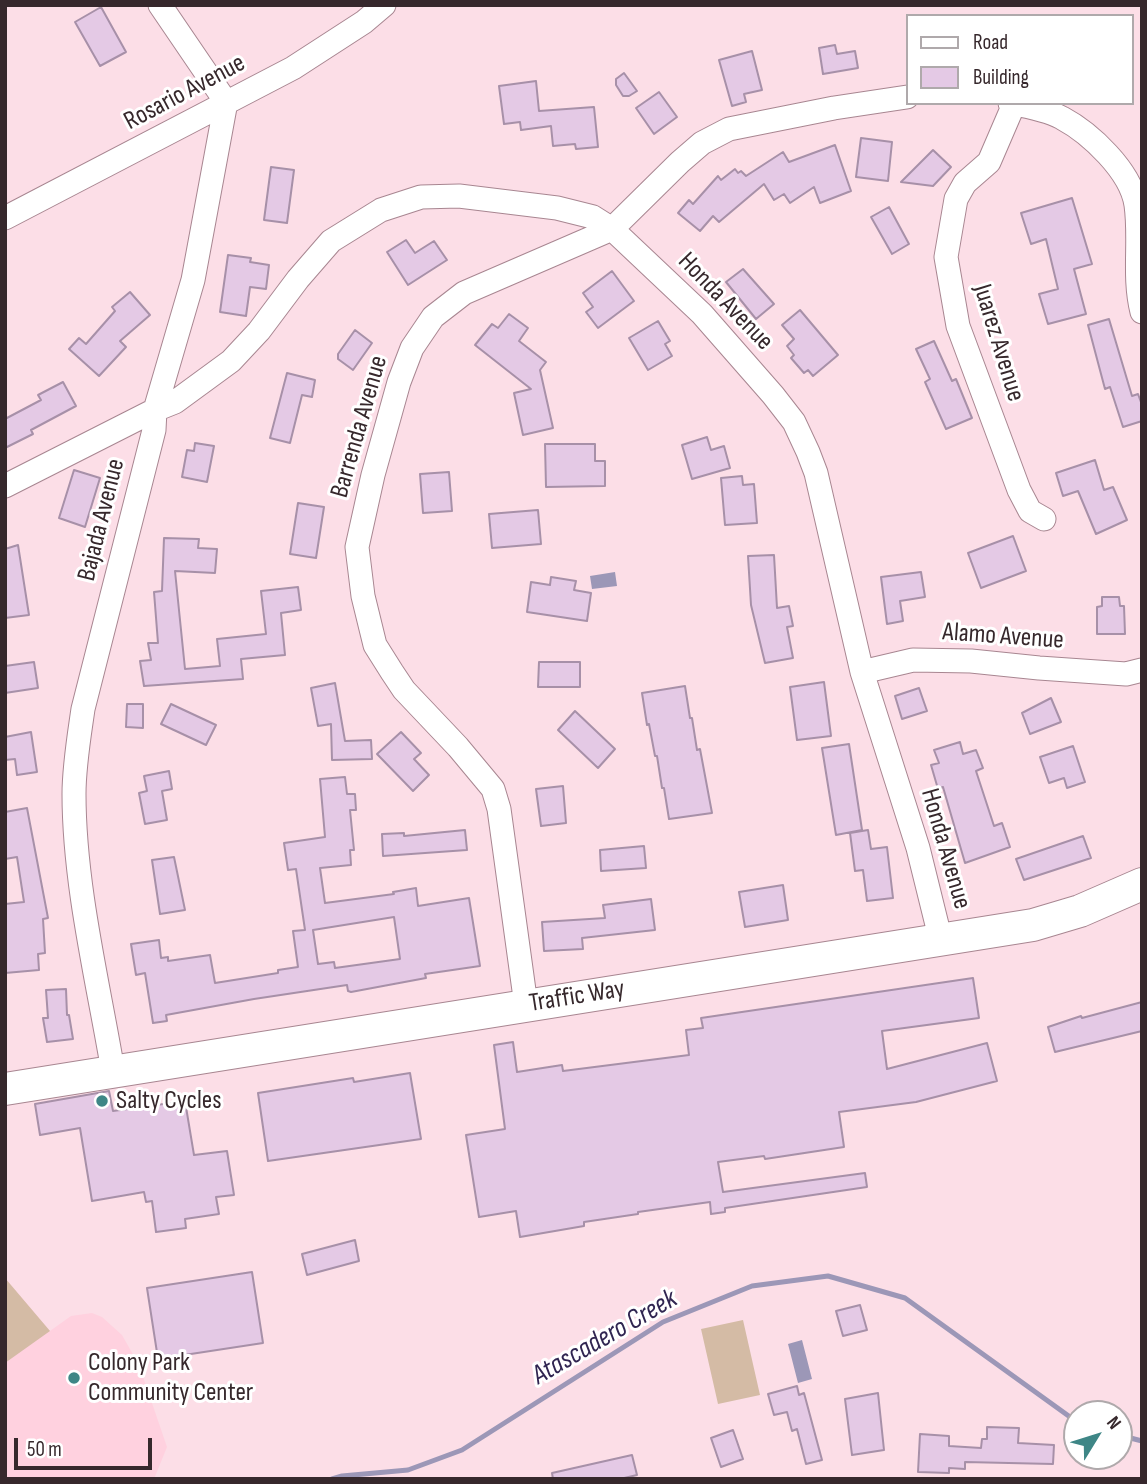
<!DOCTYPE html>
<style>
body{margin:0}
#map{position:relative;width:1147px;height:1484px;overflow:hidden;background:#fcdee7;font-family:"Sofia Sans Condensed",sans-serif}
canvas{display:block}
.frame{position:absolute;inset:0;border:7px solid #36282c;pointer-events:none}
.legend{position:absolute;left:906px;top:14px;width:228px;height:91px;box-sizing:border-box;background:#fff;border:2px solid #afa9ab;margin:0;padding:9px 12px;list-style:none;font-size:21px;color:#36282c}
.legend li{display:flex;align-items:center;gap:14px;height:35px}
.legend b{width:35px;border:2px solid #afa9ab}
.north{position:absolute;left:1063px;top:1400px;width:70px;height:70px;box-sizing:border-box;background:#fff;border:2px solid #afa9ab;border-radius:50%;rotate:52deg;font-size:19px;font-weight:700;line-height:28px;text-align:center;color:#36282c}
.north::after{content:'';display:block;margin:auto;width:24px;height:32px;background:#3e8686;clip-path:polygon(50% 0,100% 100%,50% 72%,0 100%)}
.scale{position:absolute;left:14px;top:1438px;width:138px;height:32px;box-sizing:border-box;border:4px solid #36282c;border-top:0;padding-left:9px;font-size:21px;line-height:24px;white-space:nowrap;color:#36282c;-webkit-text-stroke:5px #fff;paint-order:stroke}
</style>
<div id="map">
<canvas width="1147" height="1484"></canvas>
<div class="frame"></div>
<ul class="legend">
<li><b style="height:9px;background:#fff"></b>Road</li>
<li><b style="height:19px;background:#e4c9e5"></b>Building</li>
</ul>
<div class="north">N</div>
<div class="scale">50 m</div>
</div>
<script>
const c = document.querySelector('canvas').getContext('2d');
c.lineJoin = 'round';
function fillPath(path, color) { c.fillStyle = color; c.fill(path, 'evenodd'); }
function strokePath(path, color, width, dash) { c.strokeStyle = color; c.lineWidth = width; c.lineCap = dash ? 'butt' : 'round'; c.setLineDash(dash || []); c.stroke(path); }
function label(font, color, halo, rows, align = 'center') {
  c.font = font + ' "Sofia Sans Condensed",sans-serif'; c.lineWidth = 6; c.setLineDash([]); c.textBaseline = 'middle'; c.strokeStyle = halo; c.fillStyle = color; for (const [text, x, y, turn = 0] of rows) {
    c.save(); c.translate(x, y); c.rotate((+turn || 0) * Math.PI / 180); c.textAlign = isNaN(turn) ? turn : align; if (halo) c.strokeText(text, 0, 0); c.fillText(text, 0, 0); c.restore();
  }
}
fillPath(new Path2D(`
 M5,1278L50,1331L71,1316L92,1313L102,1317L122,1335L139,1365L167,1447L154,1479H5Z`), '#ffd1df');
fillPath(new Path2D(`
 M5,1278L50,1331L5,1363Z
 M743,1320L760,1395L718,1404L701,1329Z`), '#d4bba5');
fillPath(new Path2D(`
 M615,572L617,586L592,589L590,576Z
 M802,1340L812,1379L798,1383L788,1344Z`), '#9c97b7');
strokePath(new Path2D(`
 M1119,1435L1142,1441
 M332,1479L342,1476L408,1470L462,1450L663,1322L752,1286L828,1276L905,1298L1077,1422`), '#9c97b7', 5);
const building = new Path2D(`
 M101,7L126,52L100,66L75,22Z
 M835,45L837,54L855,51L858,68L823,74L819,48Z
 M752,51L762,90L744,94L746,102L732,106L719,60Z
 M624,73L637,91L629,96H623L616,85V79Z
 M536,81L539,111L594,107L598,147L576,149L575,144L553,146L551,126L521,130L520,122L504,124L499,86Z
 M659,92L677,117L654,134L636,108Z
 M861,138L892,142L888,181L856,177Z
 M835,145L851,191L820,203L814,187L790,203L784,194L774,200L764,184L719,222L713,216L700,231L678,213L689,200L693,204L718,176L721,180L735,169L738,173L741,171L746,176L783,152L789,162Z
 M933,150L951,167L933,186L901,182Z
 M271,167L294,170L287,223L264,220Z
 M1072,198L1092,264L1074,269L1086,314L1048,324L1039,294L1058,289L1046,239L1031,244L1021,213Z
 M889,207L909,244L892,254L871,217Z
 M406,240L415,253L434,241L447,260L408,285L387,252Z
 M228,255L251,258L250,262L269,265L266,289L250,287L246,316L220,312Z
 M743,269L774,304L756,319L726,282Z
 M612,271L634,301L598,328L586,312L593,307L583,293Z
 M130,292L150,315L120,341L126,347L99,376L69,349L79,338L86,344L115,311L112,307Z
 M800,310L838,355L813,376L808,370L804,373L791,358L794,355L787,346L794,339L782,325Z
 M509,314L528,328L519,341L546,362L540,370L553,428L523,435L514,393L531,389L475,345L492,324L498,328Z
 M1109,319L1132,396L1138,394L1142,405V421L1123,427L1110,387L1105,389L1088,325Z
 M658,321L670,341L665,344L672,356L648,370L629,338Z
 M355,330L372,343L353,370L338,359V354Z
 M934,341L952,381L956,379L972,418L946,429L925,382L930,379L916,349Z
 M287,373L315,380L312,397L302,395L290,443L270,438Z
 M63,382L76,406L31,430L33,434L5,448V419L41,400L38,395Z
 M707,437L711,450L724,446L730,468L692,479L682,445Z
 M195,443L214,446L207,482L182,477L187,450L194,451Z
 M545,444H595V461H605V486L546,487Z
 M1095,460L1104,490L1113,487L1127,520L1096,534L1078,491L1063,496L1056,473Z
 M74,470L100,478L85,527L59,518Z
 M449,472L452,511L423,513L420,474Z
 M742,476L743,485L754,484L757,523L725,525L721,478Z
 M298,503L324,507L316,558L290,554Z
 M538,510L541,544L492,548L489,514Z
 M1013,536L1026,571L981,588L968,553Z
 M164,538L199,539L198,548L217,549L215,573L175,571L185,669L220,666L217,639L266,634L261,591L298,587L301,610L281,613L285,655L241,659L243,679L144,686L140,661L151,660L148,643H158L154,592L162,591Z
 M18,545L29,615L5,618V549Z
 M774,555L777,608L789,606L793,626L787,627L793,658L765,663L751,605L748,556Z
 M921,572L925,597L900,601L903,621L887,624L881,577Z
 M551,577L576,581L574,590L591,593L587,621L527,612L531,582L550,585Z
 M1102,597H1119L1120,606H1124L1125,634H1097V607L1102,606Z
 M34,662L38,688L5,693V666Z
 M539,662H580V687H538Z
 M824,682L831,736L797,740L790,687Z
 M335,683L345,741L371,740L372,759L332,760L331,724L318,726L311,688Z
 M685,686L690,718H692L697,750L700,749L712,813L669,819L664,788H662L657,756H655L649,724L647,725L642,693Z
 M919,688L927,711L902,719L895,696Z
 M1051,698L1061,722L1030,734L1022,713Z
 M127,704H143V728L126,727Z
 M171,704L216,725L206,745L161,724Z
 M575,711L615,749L598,768L558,730Z
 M31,732L37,772L17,775L15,759L5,760V737Z
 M401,732L421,753L414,759L429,775L413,791L377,754Z
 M960,742L963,754L976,750L983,768L976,771L994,826L1002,823L1010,847L965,863L943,787L938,789L931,765L939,763L934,750Z
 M849,744L862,830L836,835L822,748Z
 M1073,746L1085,782L1067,788L1064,778L1049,783L1040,757Z
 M169,771L172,789L162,791L167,820L145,824L139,793L147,791L144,776Z
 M345,777L347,794H355L356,810H350L354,850H350L351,865L320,868L325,903L394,894L393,892L416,888L418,906L469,898L480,966L425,974L426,978L367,989L351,992L348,991L347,985L254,999L166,1015L167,1021L153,1023L145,973L136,975L131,944L159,940L161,958L168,957V961L210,955L215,983L278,973V970L298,967L293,931L305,930L296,869L288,870L284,843L325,837L320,779ZM394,917L400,959L335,968L334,962L318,964L313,930Z
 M563,786L566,823L541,826L536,789Z
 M27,808L48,918L43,919L45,953L38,954L39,970L5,973V904L24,902L17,857L5,859V812Z
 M465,830L467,850L383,856L382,834L404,833V836Z
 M868,830L871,849L887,847L893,898L867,901L863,870L855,871L850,833Z
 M1083,836L1091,858L1024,880L1016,859Z
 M644,846L646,868L601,871L600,850Z
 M174,857L185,910L160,914L152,860Z
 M783,885L788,920L745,927L739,892Z
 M651,899L655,930L582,938L583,949L544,951L542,922L605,918L603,905Z
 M973,978L979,1018L882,1031L887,1069L987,1043L997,1081L916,1102L839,1112L844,1147L765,1159L764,1156L718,1162L723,1192L865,1173L867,1187L725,1208V1212L711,1214L710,1202L638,1212V1214L584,1222V1226L520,1237L516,1211L479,1217L466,1135L505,1129L494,1045L513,1042L517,1072L562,1065L563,1071L689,1055L686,1030L703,1028L701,1018Z
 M66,989L67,1015H69L73,1039L47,1042L43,1018H48L46,990Z
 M1142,1002V1031L1055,1052L1048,1027L1081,1016L1082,1018Z
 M410,1073L421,1139L268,1161L258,1093L353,1078L354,1082Z
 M109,1091L113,1111L185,1101L194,1155L227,1151L234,1195L216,1197L219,1214L185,1219L186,1228L156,1232L152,1201L146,1202L144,1192L92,1201L80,1128L40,1135L35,1104Z
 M355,1240L359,1261L307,1275L302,1254Z
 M252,1272L263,1343L158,1359L147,1288Z
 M860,1305L867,1330L843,1336L836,1311Z
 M797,1386L799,1395L804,1393L822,1460L806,1464L797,1429L792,1431L787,1412L774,1415L768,1394Z
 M878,1393L884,1450L852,1455L845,1399Z
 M987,1427L1019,1428L1018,1443L1054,1445L1053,1464L965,1462V1469L949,1468V1473L918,1472L920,1434L949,1436V1446L981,1448L982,1439H987Z
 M733,1430L743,1459L721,1467L711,1438Z
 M632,1455L637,1475L620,1479H553L552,1473Z`);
fillPath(building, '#e4c9e5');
strokePath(building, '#a790a8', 2);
const street = new Path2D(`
 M1010,103C1026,106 1048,110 1062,118C1090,133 1131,171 1136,205C1141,241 1133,276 1142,312
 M1014,104L989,162L965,183L956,199L946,257L958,326L1019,490L1030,511L1044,519
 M5,218L293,68L364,22L384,5
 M5,486L155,410L175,402L231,361L259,331L298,279L331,241L381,210L421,197L459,196L557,208L593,217L612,229L702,314L773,395L794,422L808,452L816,473L862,672L918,848L941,941
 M862,672L913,660L971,661L1039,668L1126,674L1142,670
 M526,1005L499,809L493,789L458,747L404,690L392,672L375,645L363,596L357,547L373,475L399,382L412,348L433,317L464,293L612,229L680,162L702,143L729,129L834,108L907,97
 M113,1071C98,982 74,885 74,794C74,766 79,737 83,709L154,430L155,410L193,280L226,102L160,5`);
const secondary = new Path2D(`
 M5,1089L1033,925L1080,911L1142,884`);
strokePath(street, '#a88691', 25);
strokePath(secondary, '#a88691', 34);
strokePath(street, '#fff', 23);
strokePath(secondary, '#fff', 32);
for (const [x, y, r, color] of [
 [102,1101,7,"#3e8686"],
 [74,1378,7,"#3e8686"]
]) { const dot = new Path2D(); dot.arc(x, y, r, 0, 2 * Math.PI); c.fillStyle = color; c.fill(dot); strokePath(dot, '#fff', 2.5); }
label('26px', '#36282c', '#fff', [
 ["Rosario Avenue",185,93,-28],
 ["Honda Avenue",725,302,46],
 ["Juarez Avenue",998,343,73],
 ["Barrenda Avenue",360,427,-74],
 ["Bajada Avenue",102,520,-76],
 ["Alamo Avenue",1003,637,4],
 ["Honda Avenue",945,849,74],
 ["Traffic Way",577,997,-9]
]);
label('26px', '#36282c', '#fff', [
 ["Salty Cycles",116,1101],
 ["Colony Park",88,1363],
 ["Community Center",88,1393]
], 'left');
label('italic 28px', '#302551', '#fff', [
 ["Atascadero Creek",605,1338,-30]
]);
</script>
